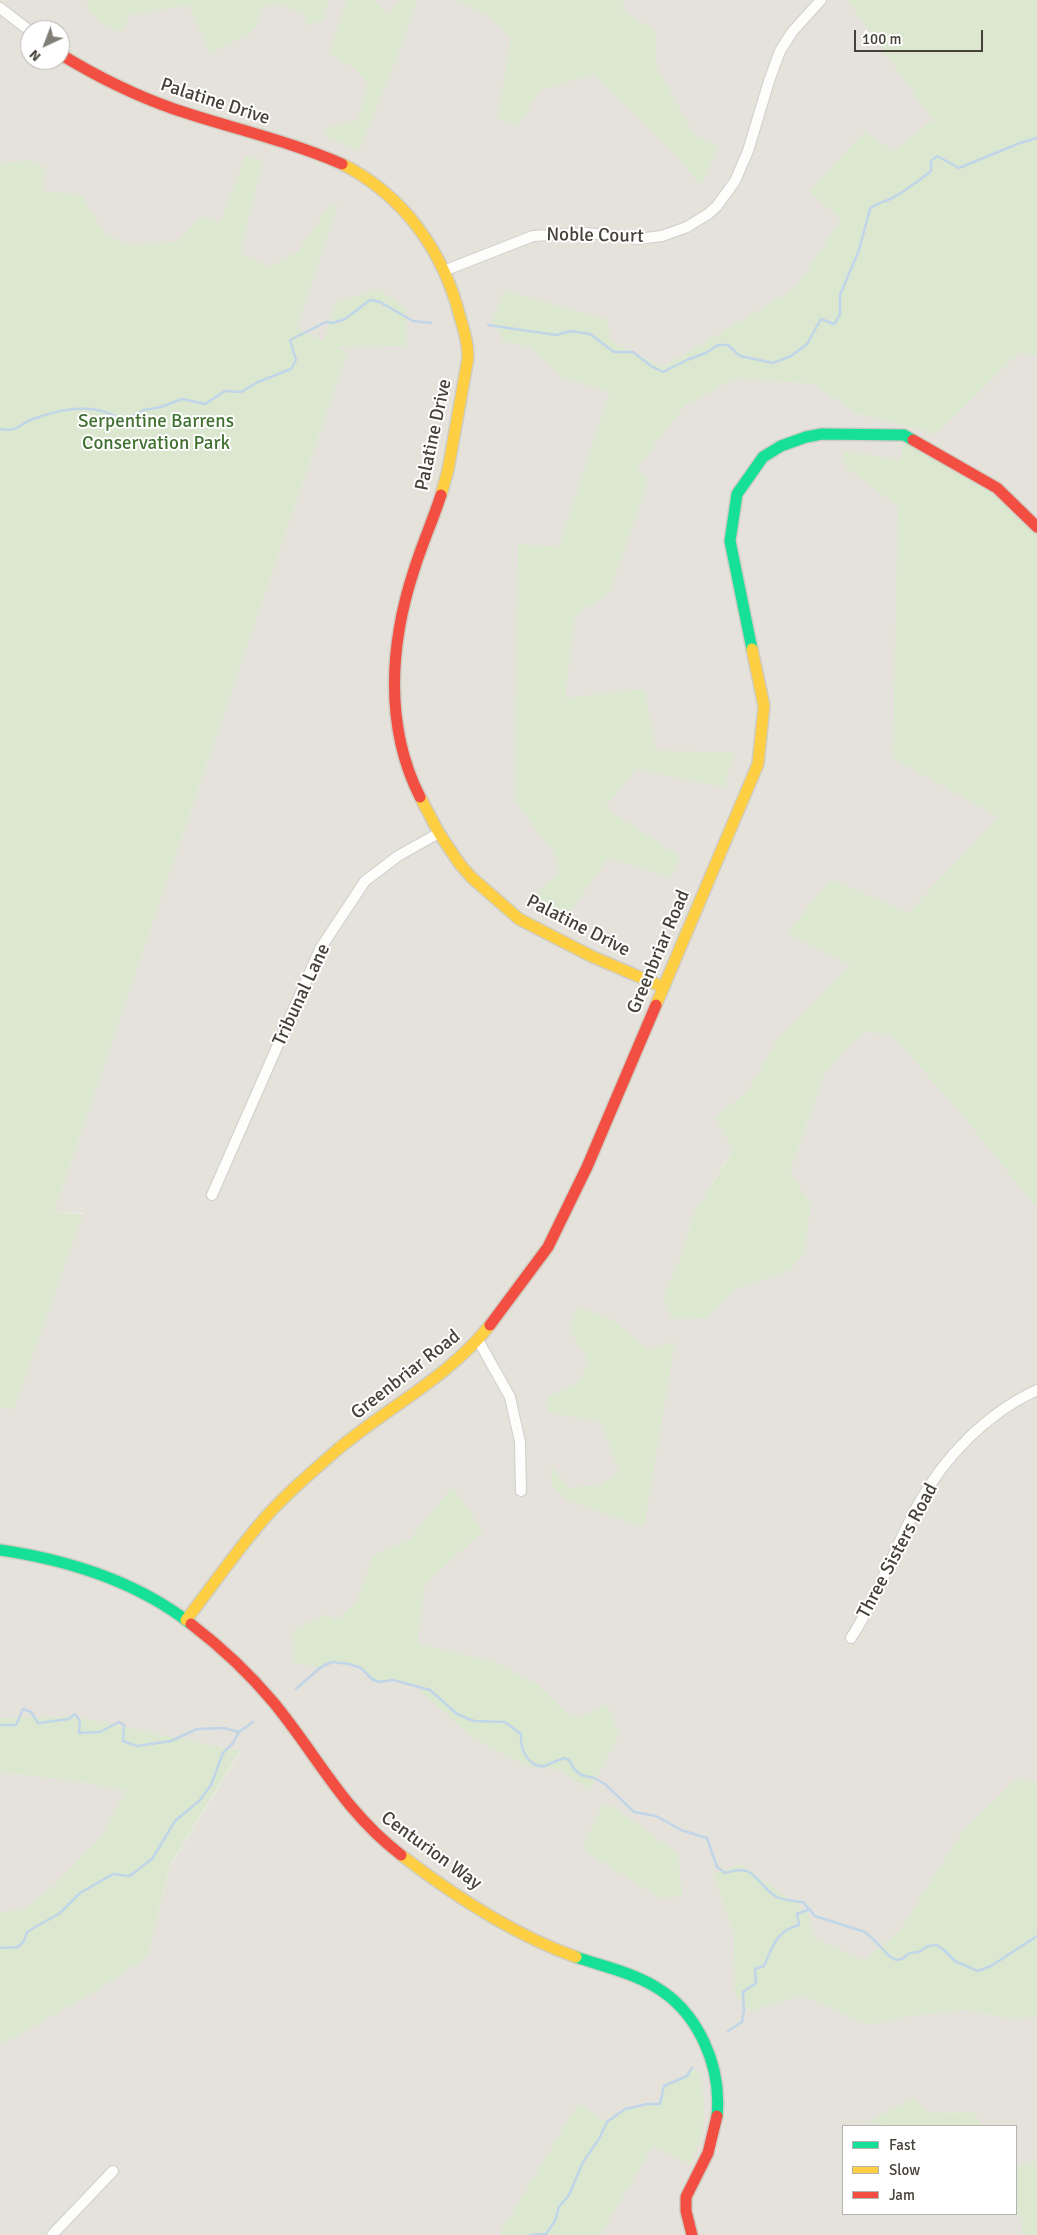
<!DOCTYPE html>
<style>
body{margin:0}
#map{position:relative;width:1037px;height:2235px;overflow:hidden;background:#f1f0ec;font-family:Signika,sans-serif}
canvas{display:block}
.legend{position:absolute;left:842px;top:2125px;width:175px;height:90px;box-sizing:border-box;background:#fff;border:1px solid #b5b3b0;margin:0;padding:6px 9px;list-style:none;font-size:15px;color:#464239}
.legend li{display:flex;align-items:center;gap:10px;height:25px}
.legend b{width:25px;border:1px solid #b5b3b0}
.north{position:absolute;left:20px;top:20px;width:50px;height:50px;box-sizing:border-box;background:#fff;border:1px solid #b5b3b0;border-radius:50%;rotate:223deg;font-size:14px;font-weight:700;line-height:20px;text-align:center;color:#464239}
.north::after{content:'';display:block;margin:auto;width:18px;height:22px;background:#827f78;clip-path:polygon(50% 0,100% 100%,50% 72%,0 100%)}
.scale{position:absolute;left:854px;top:30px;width:129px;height:22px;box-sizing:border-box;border:2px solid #464239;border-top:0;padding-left:6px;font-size:15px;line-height:18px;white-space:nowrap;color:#464239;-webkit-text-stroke:4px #fff;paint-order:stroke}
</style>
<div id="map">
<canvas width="1037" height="2235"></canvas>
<ul class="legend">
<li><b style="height:6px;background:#16e098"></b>Fast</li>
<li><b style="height:6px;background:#ffcf43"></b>Slow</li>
<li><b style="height:6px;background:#f24e42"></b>Jam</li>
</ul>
<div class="north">N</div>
<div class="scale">100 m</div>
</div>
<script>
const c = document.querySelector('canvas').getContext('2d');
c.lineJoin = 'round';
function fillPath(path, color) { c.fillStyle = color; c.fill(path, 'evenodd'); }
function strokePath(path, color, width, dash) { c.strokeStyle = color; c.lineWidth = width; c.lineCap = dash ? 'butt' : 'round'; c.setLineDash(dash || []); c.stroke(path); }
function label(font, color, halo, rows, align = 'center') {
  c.font = font + ' Signika,sans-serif'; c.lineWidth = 4; c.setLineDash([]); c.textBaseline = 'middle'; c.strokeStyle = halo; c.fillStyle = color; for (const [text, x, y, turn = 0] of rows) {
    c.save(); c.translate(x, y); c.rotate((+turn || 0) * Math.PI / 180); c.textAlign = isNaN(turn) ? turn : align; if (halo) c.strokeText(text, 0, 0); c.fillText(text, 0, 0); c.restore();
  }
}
fillPath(new Path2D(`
 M0,0H849L936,118L894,151L810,191L841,220L796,288L663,367L610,341L504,342L531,347L562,377L684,406L735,378L814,384L857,414L936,434L1020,352L1037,356V525L999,817L908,913L733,1149L694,1214L679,1262L664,1297L706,1318L736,1289L790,1270L811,1205L790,1171L824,1075L846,1049L865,1032L891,1034L960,1112L1037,1208V1782L1017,1779L962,1832L901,1929L864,1961L814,1938L741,1864L713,1874L734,1934L735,1995L751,2011L802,1995L867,2025L911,2016L964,2010L1015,2019L1037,2016V2160L1032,2163L1016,2166V2126H983L972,2112L929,2113L869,2122L888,2126H843V2214H1011L1023,2218L1021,2235H0V2043L11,2039L89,1995L147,1957L170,1866L240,1752L71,1716L0,1718V1408H14L83,1213L54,1212L347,353L0,183ZM30,30H60V60H30Z
 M0,1772L70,1780L126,1791L102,1836L54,1886L25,1909L0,1912Z`), '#e4e2da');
fillPath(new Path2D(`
 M90,0H329L322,21L304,26L306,16C291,8 279,0 262,7L257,26L249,34L209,54L204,38L188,5L130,15L120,33L101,23L86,8Z
 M347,0H373L389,15L399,0H417L399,52L359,151L325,136V129L358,120L368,83L354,68L329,54Z
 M456,0H625L621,10L656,31V66L694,135L718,146L701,186L674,153L594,74L539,91L519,125L498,119L511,37L490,17Z
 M847,0H1037V356L1020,352L936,434L857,414L814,384L735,378L684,406L637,468L648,481L609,594L575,615L565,698L644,689L656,751L735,752L724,787L636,769L605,808L680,857L671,877L608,858L570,912L527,901L559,873L556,856L515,801L518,544L559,547L610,392L562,377L531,347L504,342L493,320L504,290L608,320L610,341L663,367L796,288L841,220L810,191L864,132L894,151L933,120Z
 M246,156L263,160L240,253L269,267L298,252L327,209L338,203L297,328L324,341L336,302L378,289L406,308L407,346L337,347L347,353L54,1212L83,1214L14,1409L0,1408V164L28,160L44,167L43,191L81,195L105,234L128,245L178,242L202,216L220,223Z
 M904,435L997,488L1037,525V1208L960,1112L891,1034L865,1032L846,1049L824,1075L790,1171L811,1205L804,1253L790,1270L736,1289L706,1318L672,1319L663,1297L679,1262L694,1214L733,1150L715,1117L747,1092L778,1039L851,965L787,933L831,879L908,913L999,817L893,758L898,506L846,467L842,451L901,460Z
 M577,1307L611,1319L649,1350L675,1341L644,1527L569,1501L552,1486L551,1466L569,1488L599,1485L620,1473L601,1422L547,1412L549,1396L578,1383L589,1362L570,1331Z
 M452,1487L483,1531L425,1584L417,1644L493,1661L538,1685L566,1713L580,1718L607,1704L619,1734L590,1791L561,1770L527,1766L473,1738L415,1686L393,1680L379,1682L372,1679L361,1668L349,1664L332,1662L321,1667L294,1663L293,1631L326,1614L336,1620L357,1602L373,1556L410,1539Z
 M71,1716L240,1751L170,1865L147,1957L89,1995L11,2039L0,2043V1912L25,1909L54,1886L102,1836L126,1791L70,1780L0,1772V1718Z
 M1017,1779L1037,1782V2016L1015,2019L964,2010L911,2016L867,2025L802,1995L751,2011L735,1995L734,1934L713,1874L741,1864L808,1913L814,1938L864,1961L901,1929L962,1832Z
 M603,1804L614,1807L678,1854L682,1896L660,1898L582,1849Z
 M692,2068L700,2074L704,2103L703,2132L690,2164L653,2146L600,2235H499L578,2104L607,2122C627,2107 635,2105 660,2104L664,2086L687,2076Z
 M913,2098L929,2113L973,2112L983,2126H888L868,2122Z
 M1037,2160V2235H1021L1023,2218L1011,2214H1016V2166L1032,2163Z`), '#dbe8cf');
strokePath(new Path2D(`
 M488,325L556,335L570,331L590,334L614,352H633L651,366L663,372L687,360L706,353L718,345H728L740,356L773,363L791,356L807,344L821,319L834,324L840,315V295L859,250L870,209C876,203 881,203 888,200C904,193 918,181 931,171V161L937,156L959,168L1020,143L1037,138
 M0,429C19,432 17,425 33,419C60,409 96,401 120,420L128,419L144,410L161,407L182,399L205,404L225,391L241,392L258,382L291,369L296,360L290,340L326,322L333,323L345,319L370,300L380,302L413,321L431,323
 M296,1689L321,1667L332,1662L349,1664L361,1668L372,1679L379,1682L393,1680L430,1690L457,1714L474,1721L505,1722L521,1734C520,1747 527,1768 545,1766C551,1764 557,1760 564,1758L569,1760L574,1769L581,1775L594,1778L605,1784L634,1812L656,1816L681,1830L707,1838L717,1867L725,1873C758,1862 755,1885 777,1897C785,1901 794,1901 803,1902L815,1916L865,1932L877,1943L889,1956L896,1960L902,1959L910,1953L919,1952L928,1946L937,1945L944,1950L955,1961L978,1971L991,1966L1037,1936
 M0,1725H16L23,1709L31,1712L38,1723L69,1719L75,1714L80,1721L79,1733L100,1732L119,1722L124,1725L123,1741L137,1746L171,1741L197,1729L224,1728L239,1732
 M0,1948L18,1947L24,1941L27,1932L60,1913L80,1893L113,1874L130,1876L152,1859L175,1821L200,1800L211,1785L223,1753L233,1743L239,1732L253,1722
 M728,2031L742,2022L744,2011L743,1992L756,1983L755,1969L764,1966C773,1946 776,1931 799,1925L797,1914L810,1909
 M530,2235L546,2234L555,2221L559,2207L569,2195L583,2162L599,2139L607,2122L625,2109L647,2104H660L664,2086L687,2076L692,2068`), '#c1d5e9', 2.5);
const street = new Path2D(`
 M0,8L30,31
 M446,270L533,236L587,233L638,239L662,236L687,227L708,214L717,206L735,181L748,151L769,81L780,51L792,32L821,0
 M212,1195L320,949L365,881L398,856L439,833
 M478,1340L510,1397L520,1442L521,1491
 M851,1638C878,1596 894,1549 918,1505C944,1457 987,1413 1037,1390
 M52,2235L113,2171`);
const fast = new Path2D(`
 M752,649L730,541L737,494L763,457L781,446L806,437L822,434L904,435L913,440
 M0,1550C68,1560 136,1581 191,1624
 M576,1957C602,1966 630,1972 654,1986C698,2011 722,2066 717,2116`);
const slow = new Path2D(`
 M342,164C403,195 443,250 460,317C464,330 468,343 468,358L448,470L441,495
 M420,797L439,833L459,863L471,877L519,919L591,956L663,987
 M656,1005L758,764L764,706L752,649
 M186,1620C210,1589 233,1556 258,1526C281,1498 310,1474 337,1450C388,1407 448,1378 490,1325
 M401,1855C453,1895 513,1935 576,1957`);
const jam = new Path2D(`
 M60,54C96,76 134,95 174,109C230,128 287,140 342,164
 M913,440L997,488L1037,527
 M420,797C384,726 390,643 414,570C422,544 433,520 441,495
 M490,1325L548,1247L587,1167L656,1005
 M191,1624C221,1647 249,1673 274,1703C319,1758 342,1809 401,1855
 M692,2235L686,2211V2197L708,2153L717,2116`);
strokePath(street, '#cfcec9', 12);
strokePath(fast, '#cfcdc3', 14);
strokePath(slow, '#cfcdc3', 14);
strokePath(jam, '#cfcdc3', 14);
strokePath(street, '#fdfdfc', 10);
strokePath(fast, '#16e098', 11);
strokePath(slow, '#ffcf43', 11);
strokePath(jam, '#f24e42', 11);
label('19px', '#464239', '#fff', [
 ["Palatine Drive",215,102,18],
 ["Noble Court",595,236,1],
 ["Palatine Drive",434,435,-78],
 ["Palatine Drive",578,926,27],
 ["Greenbriar Road",659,952,-67],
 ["Tribunal Lane",302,995,-65],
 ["Greenbriar Road",406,1375,-38],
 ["Three Sisters Road",898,1551,-62],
 ["Centurion Way",431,1851,36]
]);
label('19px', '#427132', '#fff', [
 ["Serpentine Barrens",156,422],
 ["Conservation Park",156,444]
]);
</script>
